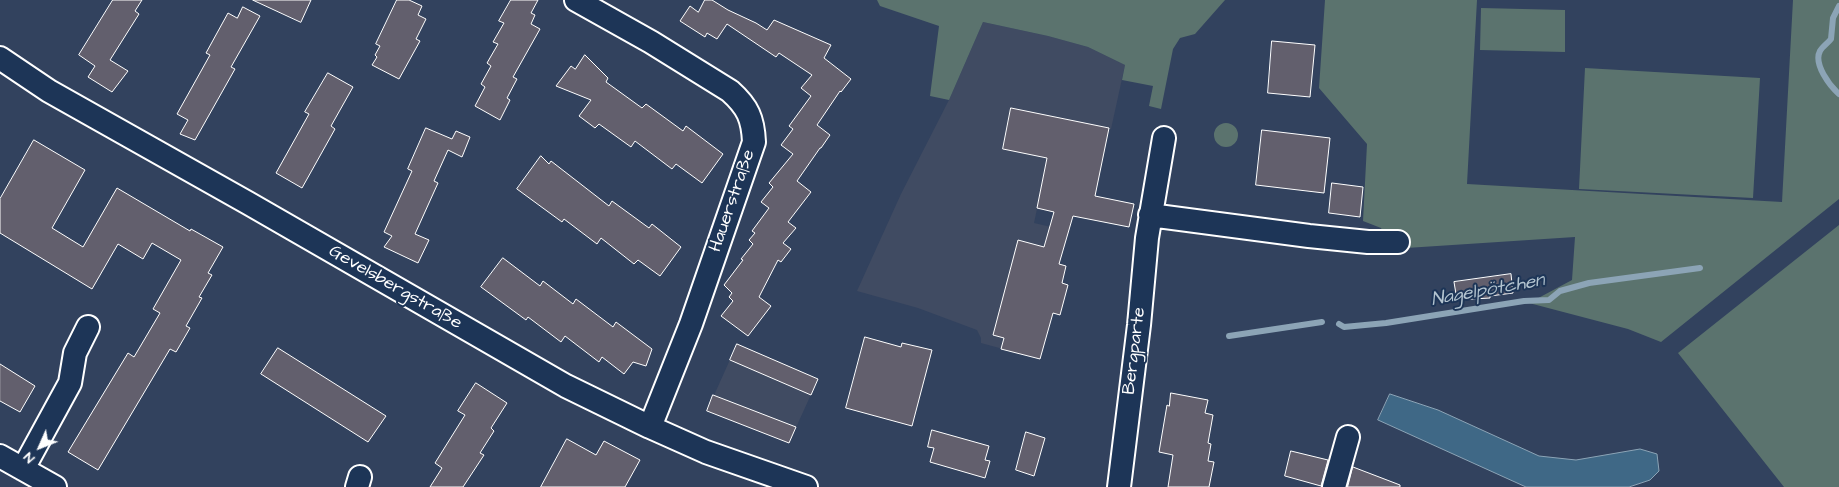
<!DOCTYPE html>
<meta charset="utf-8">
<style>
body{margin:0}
#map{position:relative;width:1839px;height:487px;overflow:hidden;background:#32425e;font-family:"Architects Daughter",sans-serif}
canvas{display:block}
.north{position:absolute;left:15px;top:422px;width:50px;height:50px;-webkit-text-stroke:4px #1d3557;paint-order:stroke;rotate:226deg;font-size:14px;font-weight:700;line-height:20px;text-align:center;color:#fff}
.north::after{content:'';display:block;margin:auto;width:18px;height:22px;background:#fff;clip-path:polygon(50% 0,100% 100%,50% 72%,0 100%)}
</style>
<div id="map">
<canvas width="1839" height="487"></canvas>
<div class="north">N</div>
</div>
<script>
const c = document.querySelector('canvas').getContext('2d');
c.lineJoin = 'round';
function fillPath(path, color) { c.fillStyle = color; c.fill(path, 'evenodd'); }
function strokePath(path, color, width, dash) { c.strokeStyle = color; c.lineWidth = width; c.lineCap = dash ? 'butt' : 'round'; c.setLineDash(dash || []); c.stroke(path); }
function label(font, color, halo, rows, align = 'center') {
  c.font = font + ' "Architects Daughter",sans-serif'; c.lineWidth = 4; c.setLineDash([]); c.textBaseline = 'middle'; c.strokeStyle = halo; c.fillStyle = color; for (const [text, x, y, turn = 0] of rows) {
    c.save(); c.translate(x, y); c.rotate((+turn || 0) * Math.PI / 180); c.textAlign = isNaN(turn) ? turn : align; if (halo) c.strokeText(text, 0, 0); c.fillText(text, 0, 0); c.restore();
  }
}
fillPath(new Path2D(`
 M983,22L1048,36L1088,47L1125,65L1111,129H1109L1095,196L1134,204L1129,227L1037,209L1034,223L1068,231L1059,264L1066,266L1062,282L1068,285L1060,315L1052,313L1040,359L981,343V338L977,330L918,308L857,291L901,194L949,100Z
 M737,344L818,379L789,443L707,411Z`), '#404b62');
fillPath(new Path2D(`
 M877,0H1225L1195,34L1180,38L1173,49L1161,109L1149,106L1153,86L1122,80L1125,65L1088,47L1048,36L983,22L949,100L930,96L939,26L880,6Z
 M1325,0H1477L1467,184L1782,202L1793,0H1839V199L1661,342L1628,329L1529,303L1572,280L1575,237L1391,249L1381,228L1363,221L1367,144L1319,88Z
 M1481,8L1565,10V52L1480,50Z
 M1585,68L1760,78L1753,198L1579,189Z
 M1214 135a12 12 0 1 1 24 0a12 12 0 1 1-24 0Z
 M1839,225V487H1784L1678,353Z`), '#5b736e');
const water = new Path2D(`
 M1390,394L1438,410L1539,456L1576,460L1640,449L1657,454L1659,471L1650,480L1629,487H1526L1378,420Z`);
fillPath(water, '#3f6886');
strokePath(water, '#8ca4b6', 1);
strokePath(new Path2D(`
 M1839,6L1833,18L1831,39C1828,43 1822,47 1820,51C1813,64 1830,86 1839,94
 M1339,324L1344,327L1386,323L1524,301L1549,300L1560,291L1589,283L1700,268
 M1229,336L1322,322`), '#8ca4b6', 6);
const building = new Path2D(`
 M113,0H142L135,11L139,14L110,60L128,71L112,92L88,77L95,66L79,55Z
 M253,0H311L301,22Z
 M397,0H409L422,6L418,15L426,19L416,39L420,41L399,79L372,65L377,57L375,55L380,46L376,44Z
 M511,0H538L531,13L535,15L531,24L540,29L513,77L517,79L507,98L510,100L500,120L475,106L485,87L481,84L491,66L487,63L498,44L493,42L504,23L499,21Z
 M705,0H712L728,10L756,23L767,30L774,20L831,45L824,58L851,79L841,92L840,91L817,125L830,135L821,148H820L797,181L811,192L788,222L796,228L783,243L791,249L781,262L778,260L759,297L771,306L748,336L721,316L733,301L729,297L732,293L724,285L743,260L741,259L753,244L749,240L755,233L752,231L769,208L761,202L773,187L769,183L793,154L781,145L793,129L789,126L811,96L801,88L812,75L779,53L776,57L727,24L717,39L707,33L705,37L680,21L690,6L698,12Z
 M243,7L260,16L231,67L235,69L195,140L180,134L188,120L177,114L210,55L206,53L228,13L237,18Z
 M1272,41L1315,45L1310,97L1268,93Z
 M585,55L608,78L606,82L642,108L646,104L683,131L686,126L723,154L702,183L676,164L672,169L635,141L631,147L599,124L595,128L579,116L591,100L556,86L571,66L575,69Z
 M328,73L353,87L331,126L335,129L302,188L276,173L309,114L305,112Z
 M1011,108L1109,128L1095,196L1134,204L1129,227L1073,216L1059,264L1066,266L1062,283L1068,285L1060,315L1053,313L1040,359L1001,349L1004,338L993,335L1018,240L1044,247L1054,212L1037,208L1047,158L1003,149Z
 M426,128L452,139L456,131L470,137L462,157L448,150L434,181L438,183L415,234L429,240L418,263L384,247L392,236L384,232L412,171L408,169Z
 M1262,130L1330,138L1324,193L1256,185Z
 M34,140L85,170L52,228L83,247L117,188L190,231L191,229L223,247L208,273L212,275L199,297L202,298L186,326L190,328L176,352L170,349L98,470L68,452L128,353L134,357L160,313L153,309L181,260L152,243L143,259L118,244L92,289L0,233V199Z
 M541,156L549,164L551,161L609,206L612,201L649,228L652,224L681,247L660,276L638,260L634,264L601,238L597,244L564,219L562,222L517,189Z
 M1332,183L1363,187L1360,217L1329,213Z
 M503,258L540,286L543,281L573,304L576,299L613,327L616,322L652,349L646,366L633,362L624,374L602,357L599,362L565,336L561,342L528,317L526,320L481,287Z
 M1511,274L1513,293L1490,296V298L1457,300L1454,282Z
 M865,337L901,347L902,343L932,350L912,426L846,408Z
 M737,344L818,379L811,395L730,360Z
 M278,348L386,416L368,442L261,374Z
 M0,364L35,386L20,412L0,401Z
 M476,383L507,403L491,428L494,431L480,453L484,455L463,487H430L442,468L435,463L465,415L458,411Z
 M1171,393L1208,400L1205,413L1213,415L1208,443L1211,444L1208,461L1214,462L1209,487H1168L1173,455L1159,452L1167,405L1169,406Z
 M713,395L796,427L789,443L707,411Z
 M932,430L989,446L985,460L990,461L985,478L930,462L934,448L928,447Z
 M1026,432L1045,438L1034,476L1016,470Z
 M567,439L596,455L604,441L640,460L625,487H541Z
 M1291,451L1328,460L1321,486L1285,476Z
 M1353,467L1400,485V487H1348Z`);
fillPath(building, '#625f6d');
strokePath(building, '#fff', 1);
const street = new Path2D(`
 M576,0L651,42L730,91C748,107 753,119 754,142L691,324L650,427
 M0,58L49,91L248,203L566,386L650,427L706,452L806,487
 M1150,215L1309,236L1368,242H1398
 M0,456L55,487
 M23,469L70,383L75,353L88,327
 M357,487L360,477
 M1119,487L1139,325L1147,238L1164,138
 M1334,487L1348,437`);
strokePath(street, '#fff', 26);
strokePath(street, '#1d3557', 22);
label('18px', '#fff', '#1d3557', [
 ["Hauerstraße",733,201,-71],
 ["Gevelsbergstraße",395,288,30],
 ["Bergparte",1135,351,-83]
]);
label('italic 19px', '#b2c3cf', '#1d3557', [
 ["Nagelpötchen",1488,291,-10]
]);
</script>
